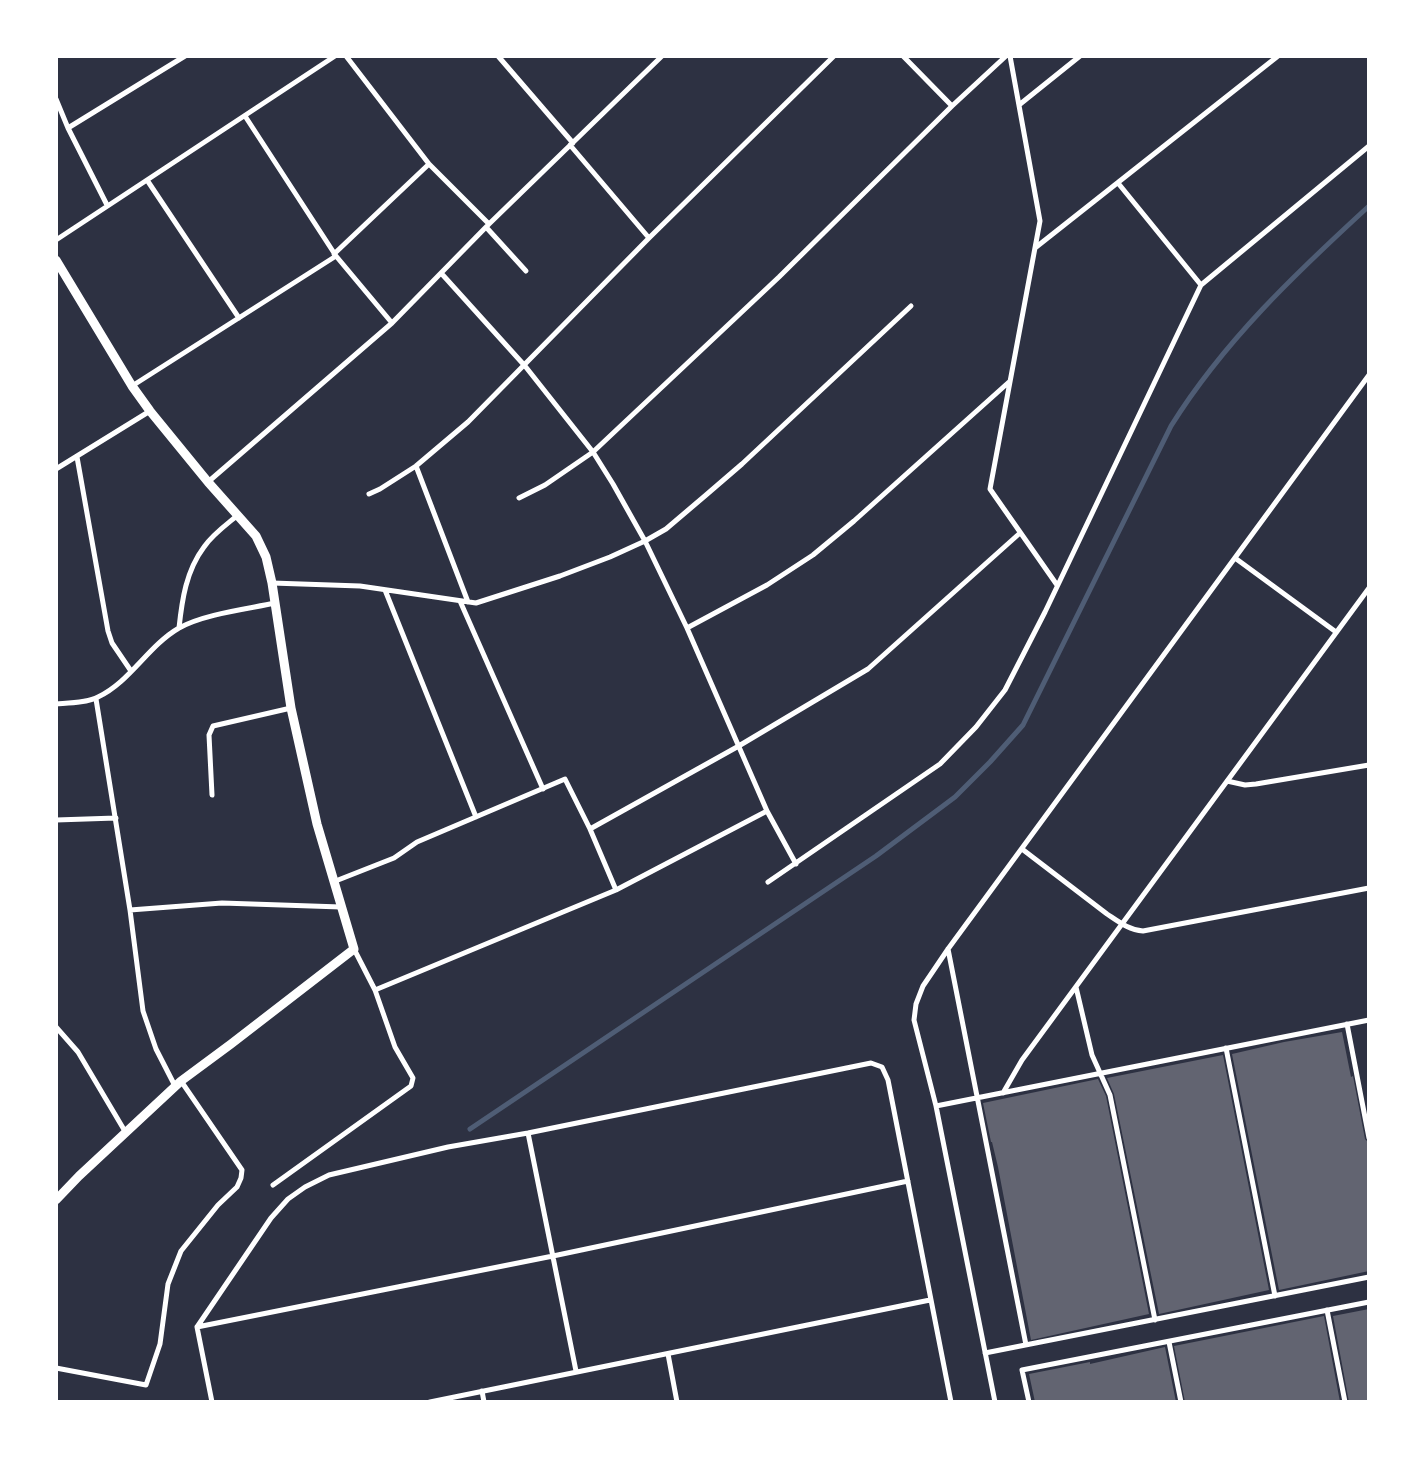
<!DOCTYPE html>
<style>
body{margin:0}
#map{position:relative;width:1425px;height:1458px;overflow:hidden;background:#2d3142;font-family:"PT Serif",serif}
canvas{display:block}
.frame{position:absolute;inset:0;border:58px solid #fff;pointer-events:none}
</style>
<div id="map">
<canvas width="1425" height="1458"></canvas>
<div class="frame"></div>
</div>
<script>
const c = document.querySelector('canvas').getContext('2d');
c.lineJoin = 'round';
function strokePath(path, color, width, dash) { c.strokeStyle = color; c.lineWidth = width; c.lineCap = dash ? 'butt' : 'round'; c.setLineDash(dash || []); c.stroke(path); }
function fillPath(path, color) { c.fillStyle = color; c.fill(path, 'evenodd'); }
strokePath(new Path2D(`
 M470,1129L876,856L955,797L990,762L1023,725L1171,426C1224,341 1296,273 1369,206`), '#4f5d75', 5);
fillPath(new Path2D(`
 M1342,1032L1351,1077L1353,1076L1365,1139L1368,1142L1369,1146V1271L1279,1290L1232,1054L1284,1042Z
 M1223,1055L1269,1290L1159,1314L1114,1094L1107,1078Z
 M1098,1079L1106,1096L1149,1314L1031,1340L998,1167L992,1142H991L983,1103Z
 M1369,1309V1402H1349L1333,1316Z
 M1324,1316L1340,1402H1185L1174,1346Z
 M1165,1347L1176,1402H1035L1029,1374L1090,1362V1364Z`), '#626471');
strokePath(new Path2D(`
 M346,56L429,164L489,224
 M498,56L573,143
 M903,56L952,106
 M1010,56L1040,221L990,489L1057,585
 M56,99L68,128L107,205
 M1019,105L1080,56
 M245,116L336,256L392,323
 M68,128L185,56
 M570,145L649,238
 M147,180L239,318
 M1118,183L1201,285
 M486,227L526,271
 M56,240L335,56
 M1035,248L1278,56
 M334,254L429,164
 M441,273L525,366L593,452L613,484L645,541L687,628L767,811L796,864
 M132,386L336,256
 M77,457L108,631L112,643L131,671
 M416,466L468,602
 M56,469L150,411
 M208,482L392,323L489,224L662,56
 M369,494L380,489L416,466L468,422L649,238L834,56
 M519,498L545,485L593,452L779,277L952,106L1006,56
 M1235,558L1336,632
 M272,583L360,586L476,603L560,576L610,557L645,541L666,529L706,495L742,464L911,306
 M385,590L476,817
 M460,601L543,789
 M179,628C182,600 186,571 204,547C213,534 226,525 238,515
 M687,628L767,585L813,555L854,521L1009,382
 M96,699L130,910L143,1011L156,1049L175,1086
 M56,704C69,703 86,703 98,697C130,682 148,646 179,628C204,614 247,609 275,603
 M1227,781L1245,785L1256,784L1369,765
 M212,795L209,735L213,726L291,708
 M56,820L116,818
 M590,829L737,747L868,669L1020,533
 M1022,849L1107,914C1119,922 1129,930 1143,931L1369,888
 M333,882L394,858L417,842L565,779L590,829L616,890
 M768,882L940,764L976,727L1005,690L1045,612L1201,285L1369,146
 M130,910L222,903L341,907
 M948,949L1026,1345
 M1076,987L1092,1055L1110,1095L1155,1320
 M375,990L616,890L767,811
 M1347,1024L1369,1138
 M56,1027L78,1052L126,1133
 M1226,1048L1275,1296
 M1003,1093L1022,1060L1369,588
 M936,1106L1369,1020
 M528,1133L576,1371
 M273,1185L411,1086L413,1078L395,1047L375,990L354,949
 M1327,1310L1345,1402
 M197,1327L553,1256L908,1181
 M1169,1342L1181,1402
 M985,1353L1369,1277
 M668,1354L677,1402
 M56,1368L146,1385L160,1344L168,1284L181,1251L218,1205L237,1187L241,1178L242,1170L181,1081
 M482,1391L484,1402
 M212,1402L197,1327L271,1218L288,1199L305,1187L329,1175L448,1147L528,1133L871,1063L882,1067L888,1080L951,1402
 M430,1402L930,1300
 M995,1402L936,1106L914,1020L916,1004L923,986L948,949L1369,375
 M1029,1402L1022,1370L1369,1302`), '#fff', 5);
strokePath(new Path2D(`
 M56,260L132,386L150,411L208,482L256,536L266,557L272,583L291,708L317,824L354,949L231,1044L181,1081L79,1176L56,1200`), '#fff', 9);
</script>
